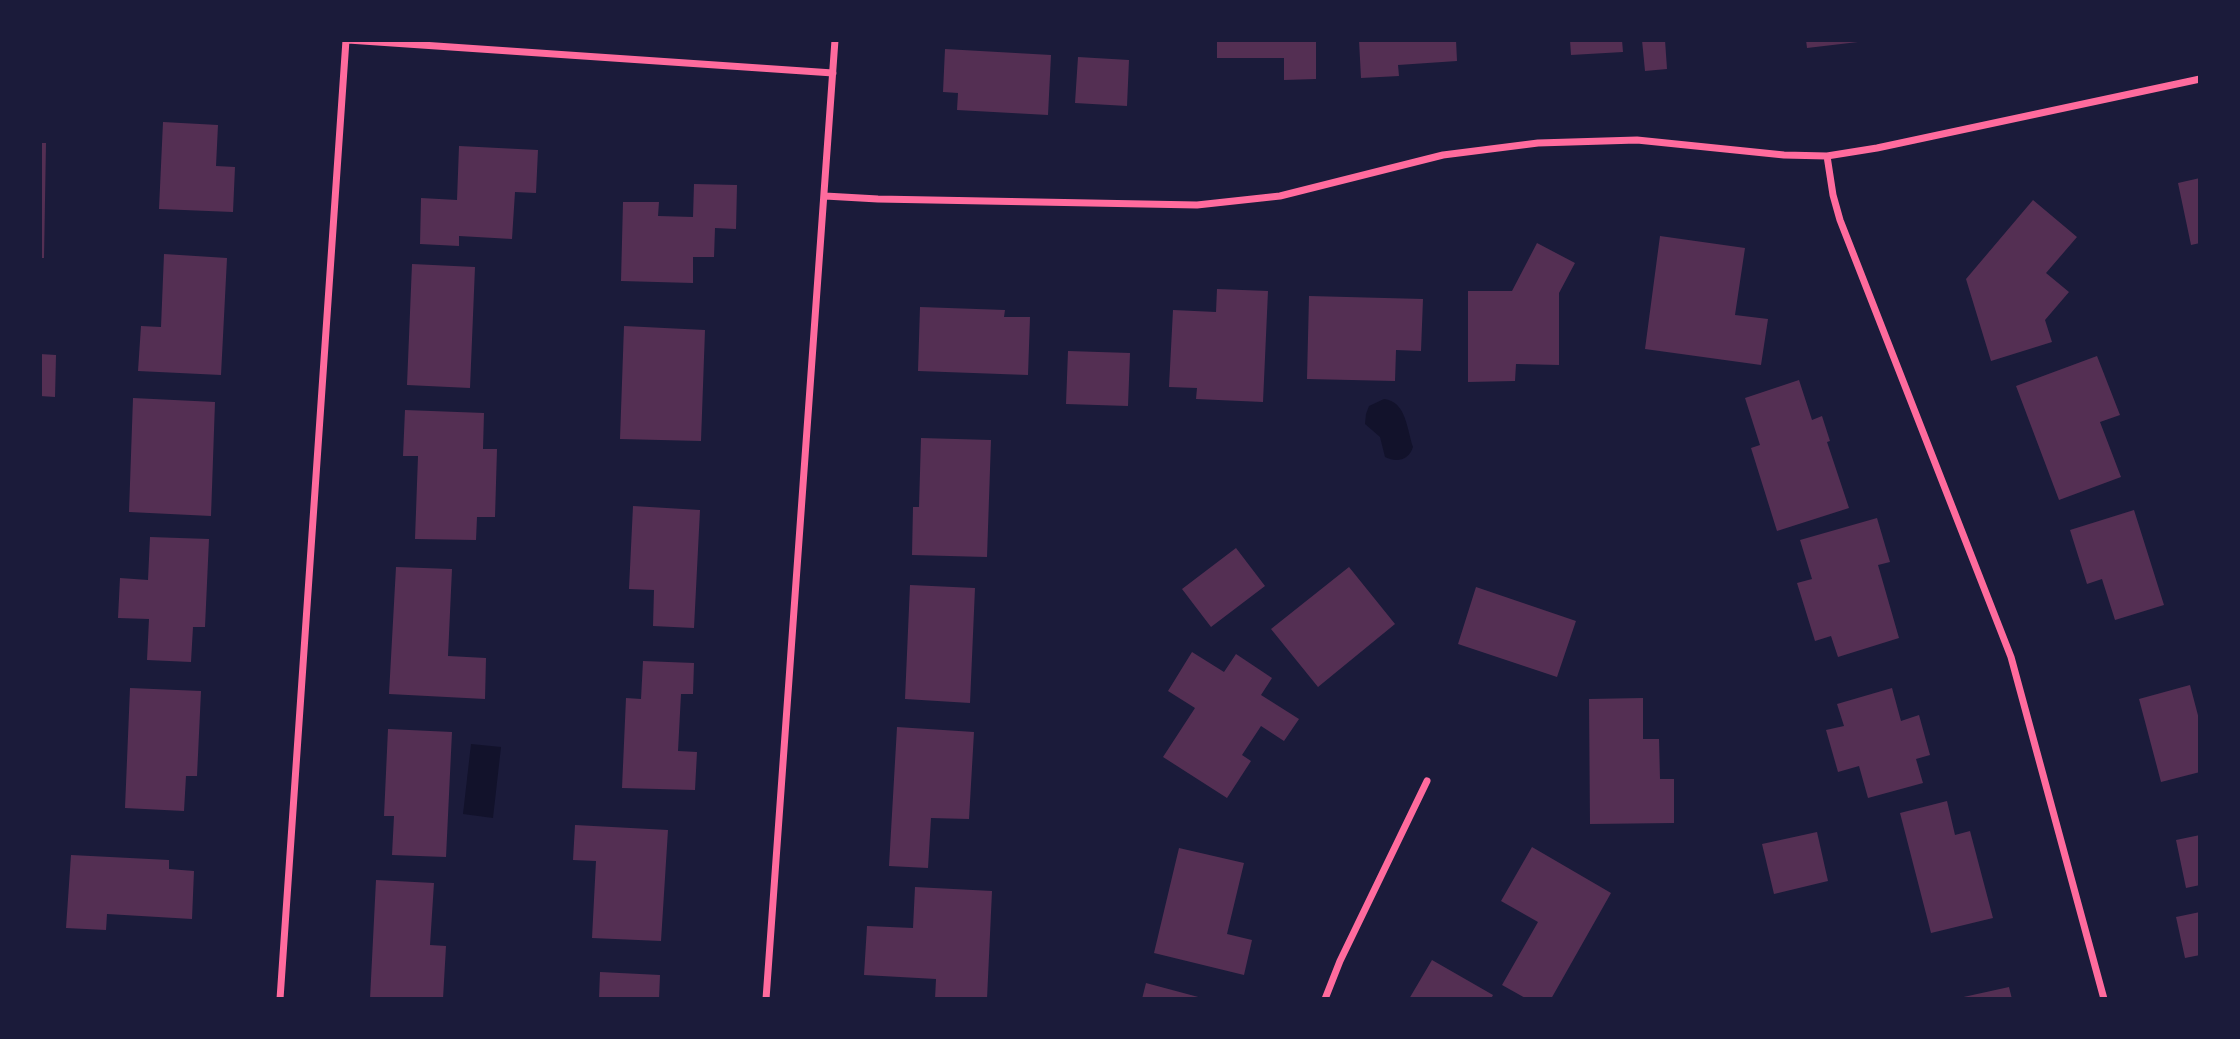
<!DOCTYPE html>
<style>
body{margin:0}
#map{position:relative;width:2240px;height:1039px;overflow:hidden;background:#1b1b3a;font-family:Jost,sans-serif}
canvas{display:block}
.frame{position:absolute;inset:0;border:42px solid #1b1b3a;pointer-events:none}
</style>
<div id="map">
<canvas width="2240" height="1039"></canvas>
<div class="frame"></div>
</div>
<script>
const c = document.querySelector('canvas').getContext('2d');
c.lineJoin = 'round';
function fillPath(path, color) { c.fillStyle = color; c.fill(path, 'evenodd'); }
function strokePath(path, color, width, dash) { c.strokeStyle = color; c.lineWidth = width; c.lineCap = dash ? 'butt' : 'round'; c.setLineDash(dash || []); c.stroke(path); }
fillPath(new Path2D(`
 M1384,399C1406,401 1407,429 1413,447C1409,460 1397,463 1385,457L1380,437L1365,424L1366,414L1369,406Z
 M471,744L501,747L493,818L463,814Z`), '#12122b');
fillPath(new Path2D(`
 M1217,40H1316V79L1284,80V58H1217Z
 M1359,40H1456L1457,61L1398,65L1399,76L1361,78Z
 M1570,40H1622L1623,52L1571,55Z
 M1642,40H1665L1667,69L1645,71Z
 M1806,40H1857L1858,42L1807,48Z
 M945,49L1051,55L1048,115L957,110L958,93L943,92Z
 M1078,57L1129,60L1127,106L1075,103Z
 M163,122L218,125L216,166L235,167L233,212L159,209Z
 M40,143H46L44,258H40Z
 M459,146L538,150L536,193L515,192L512,239L459,236V246L420,244L421,198L457,200Z
 M2200,178V243L2191,245L2178,183Z
 M694,184L737,185L736,229L715,228L714,257H693V283L621,281L623,202H659L658,216L693,217Z
 M2033,200L2077,237L2046,273L2069,292L2045,320L2052,342L1991,361L1966,279Z
 M1660,236L1745,248L1735,315L1768,319L1761,365L1645,349Z
 M1537,243L1575,263L1559,293V365L1516,364L1515,381L1468,382V291H1512Z
 M164,254L227,258L221,375L138,371L141,326L161,327Z
 M412,264L475,267L470,388L407,385Z
 M1217,289L1268,291L1263,402L1196,399L1197,388L1169,387L1173,310L1216,312Z
 M1309,296L1423,299L1421,351L1396,350L1395,381L1307,379Z
 M920,307L1005,310L1004,317H1030L1028,375L918,371Z
 M624,326L705,330L701,441L620,439Z
 M1068,351L1130,353L1128,406L1066,404Z
 M40,354L56,355L55,397L40,396Z
 M2097,356L2120,415L2100,422L2121,477L2059,500L2016,386Z
 M1799,380L1812,420L1822,416L1830,441L1827,442L1849,508L1777,531L1751,448L1760,445L1745,398Z
 M133,398L215,402L211,516L129,512Z
 M405,410L484,413L483,449H497L495,517H477L476,540L415,539L418,456H403Z
 M921,438L991,440L987,557L912,555L913,507H919Z
 M633,506L700,510L694,628L653,626L654,590L629,589Z
 M2134,510L2164,605L2115,620L2102,579L2087,584L2070,530Z
 M1877,518L1890,562L1878,565L1899,638L1838,657L1831,636L1815,641L1797,583L1812,579L1800,540Z
 M150,537L209,539L205,627H193L191,662L147,660L149,619L118,618L120,578L148,580Z
 M1236,548L1265,586L1211,627L1182,589Z
 M396,567L452,569L448,656L486,658L485,699L389,694Z
 M1349,567L1395,624L1318,687L1271,629Z
 M910,585L975,588L970,703L905,699Z
 M1476,587L1576,621L1557,677L1458,644Z
 M1192,652L1224,672L1236,654L1272,678L1261,695L1299,719L1284,741L1261,726L1242,755L1251,761L1227,798L1163,757L1195,708L1168,691Z
 M643,661L694,663L693,694H681L678,751L697,752L695,790L622,788L626,698L641,699Z
 M2190,685L2200,723V772L2161,782L2139,699Z
 M130,688L201,691L197,776H186L184,811L125,808Z
 M1892,688L1901,721L1919,715L1930,755L1916,759L1923,783L1868,798L1859,766L1838,772L1826,730L1844,726L1837,704Z
 M1643,698V739H1659L1660,779H1674V823L1590,824L1589,699Z
 M897,727L974,732L969,819L931,818L928,868L889,866Z
 M388,729L452,732L446,857L392,855L394,816H384Z
 M1947,801L1955,835L1970,831L1993,918L1931,933L1900,813Z
 M575,825L668,830L661,941L592,938L596,861L573,860Z
 M1817,832L1828,881L1774,894L1762,844Z
 M2200,835V885L2186,888L2176,840Z
 M1532,847L1611,893L1551,999H1527L1502,985L1538,922L1501,901Z
 M1179,848L1244,863L1227,934L1252,940L1244,975L1154,953Z
 M71,855L169,860V869L194,871L192,919L107,914L106,930L66,928Z
 M376,880L434,883L430,945L446,946L443,999H370Z
 M915,887L992,891L987,999H935L936,979L864,975L867,926L913,928Z
 M2200,912V955L2185,958L2176,917Z
 M1432,960L1493,995L1491,999H1409Z
 M600,972L660,975L659,999H599Z
 M1146,983L1202,998V999H1142Z
 M2009,987L2012,999H1959V998Z`), '#542f53');
strokePath(new Path2D(`
 M348,40L833,73
 M1827,156L1833,195L1840,220L2011,657L2104,999
 M825,196L878,199L1197,205L1280,196L1443,155L1538,143L1637,140L1784,155L1827,156L1877,148L2200,79
 M280,999L346,40
 M766,999L835,40
 M1325,999L1340,961L1427,781`), '#ff6b9d', 7);
</script>
